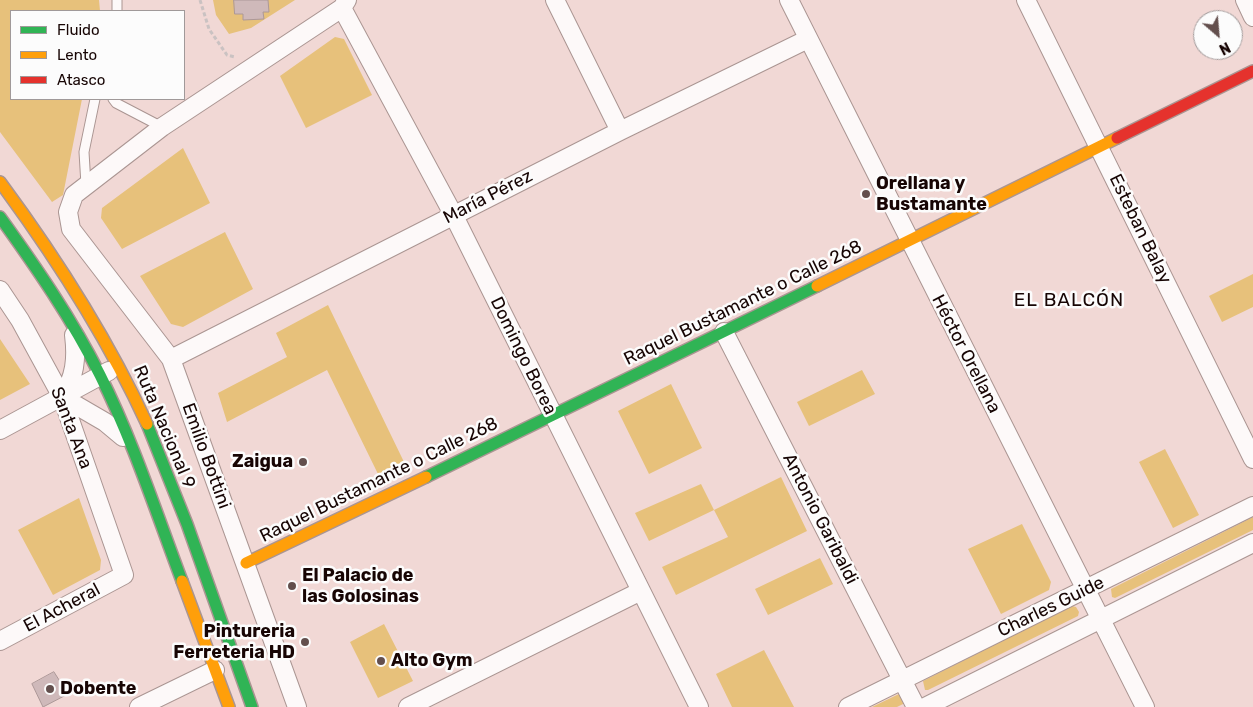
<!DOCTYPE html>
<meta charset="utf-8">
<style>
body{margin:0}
#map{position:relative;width:1253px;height:707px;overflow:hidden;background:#f1d8d5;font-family:Rubik,sans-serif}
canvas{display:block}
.legend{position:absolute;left:10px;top:10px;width:175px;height:90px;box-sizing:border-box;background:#fcfcfc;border:1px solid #a09999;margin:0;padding:6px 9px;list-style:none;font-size:15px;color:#170504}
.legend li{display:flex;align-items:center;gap:10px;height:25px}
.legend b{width:25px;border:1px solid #a09999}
.north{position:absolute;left:1193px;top:10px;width:50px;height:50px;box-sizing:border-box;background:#fcfcfc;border:1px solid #a09999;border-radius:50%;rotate:153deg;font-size:14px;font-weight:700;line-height:20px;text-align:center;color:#170504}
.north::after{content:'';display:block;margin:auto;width:18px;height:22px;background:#634f4d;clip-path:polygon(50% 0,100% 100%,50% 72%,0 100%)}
</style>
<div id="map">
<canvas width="1253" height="707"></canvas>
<ul class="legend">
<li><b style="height:6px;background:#30b455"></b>Fluido</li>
<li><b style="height:6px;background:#ff9f0a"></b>Lento</li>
<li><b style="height:6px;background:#e5322d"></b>Atasco</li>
</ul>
<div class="north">N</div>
</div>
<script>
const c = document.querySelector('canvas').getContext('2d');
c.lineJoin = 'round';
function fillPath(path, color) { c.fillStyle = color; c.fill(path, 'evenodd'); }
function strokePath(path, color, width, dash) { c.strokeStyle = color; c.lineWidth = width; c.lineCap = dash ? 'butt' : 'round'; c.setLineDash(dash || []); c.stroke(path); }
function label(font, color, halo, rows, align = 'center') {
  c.font = font + ' Rubik,sans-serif'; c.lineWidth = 5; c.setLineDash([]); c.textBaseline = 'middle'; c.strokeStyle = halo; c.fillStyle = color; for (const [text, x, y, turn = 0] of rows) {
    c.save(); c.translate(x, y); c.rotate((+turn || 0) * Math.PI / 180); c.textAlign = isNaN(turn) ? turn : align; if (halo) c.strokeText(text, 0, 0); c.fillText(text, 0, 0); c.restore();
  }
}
fillPath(new Path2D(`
 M0,0H99L100,11H11V99H82L63,195L52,202L0,132Z
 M213,0H295L251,28L229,34L216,15Z
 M335,37L344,39L372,95L306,128L280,76Z
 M183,148L210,203L122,249L101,218L102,208Z
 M225,232L253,289L183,327L171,324L140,276Z
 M1253,274V307L1222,322L1209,296Z
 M328,305L404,462L378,474L327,370L227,422L218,393L287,357L276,333Z
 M0,339L30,384L0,400Z
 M862,370L875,394L809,426L797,402Z
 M671,384L702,448L649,474L618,411Z
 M1165,449L1199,515L1173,528L1139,462Z
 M781,477L807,531L676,595L662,567L728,537L714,510L649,541L635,513L701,484L714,510Z
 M79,498L101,560L100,570L53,595L18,530Z
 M1253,517V530L1115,598L1112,597L1111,589Z
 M1022,524L1051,582L1049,590L1001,614L968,549Z
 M820,558L833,584L768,615L755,589Z
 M1072,606L1076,607L1079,612L1078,616L928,690H925L923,681Z
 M384,624L413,681L378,698L350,642Z
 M764,650L794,707H732L716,674Z
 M899,694H903L905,703L897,707H872Z`), '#e7c17b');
const building = new Path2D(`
 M234,0H268L269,12H263L264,19L243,20V14H235Z
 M54,672L68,694L43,707L32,684Z`);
fillPath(building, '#cfb9ba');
strokePath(building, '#ac9898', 1);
const lane = new Path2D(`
 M117,0V11
 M113,99L116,103L162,127
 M86,185L84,152L95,99`);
const street = new Path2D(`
 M555,0L620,131
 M789,0L1145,707
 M1026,0L1253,459
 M1245,0L1253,17
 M342,8L453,214L699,707
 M0,290L20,320L62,397L124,575L0,641
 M724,332L916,707
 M74,335C77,359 75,377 62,397L105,422L123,437
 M171,359L620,131L808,39
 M0,430L109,371
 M139,707L215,670
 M297,707L171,359L71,229L68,212L74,195L162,127L342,8L347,0
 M408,707L639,592
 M848,707L1253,506
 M925,707L1253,543`);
const fast = new Path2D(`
 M0,217C36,267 72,319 100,375C133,441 156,512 182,581
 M147,424L187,524L252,707
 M426,477L817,286`);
const slow = new Path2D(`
 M0,182C57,259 107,337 147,424
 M817,286L1117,138
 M246,563L426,477
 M182,581L229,707`);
const jam = new Path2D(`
 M1117,138L1253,71`);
strokePath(lane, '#aa9592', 11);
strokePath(street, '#aa9592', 20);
strokePath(fast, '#aa9592', 14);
strokePath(slow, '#aa9592', 14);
strokePath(jam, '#aa9592', 14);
strokePath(new Path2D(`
 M200,0L209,29L227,55L235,57`), '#cac2c2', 3, [4, 2.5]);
strokePath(lane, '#fdf9f9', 9);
strokePath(street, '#fdf9f9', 18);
strokePath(fast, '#30b455', 11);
strokePath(slow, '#ff9f0a', 11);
strokePath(jam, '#e5322d', 11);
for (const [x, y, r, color] of [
 [866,194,5,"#634f4d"],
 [303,462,5,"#634f4d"],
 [292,586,5,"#634f4d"],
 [305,642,5,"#634f4d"],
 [381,661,5,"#634f4d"],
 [50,689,5,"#634f4d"]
]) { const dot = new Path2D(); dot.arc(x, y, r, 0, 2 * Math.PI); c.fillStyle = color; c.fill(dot); strokePath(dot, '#fcfcfc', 2); }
label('bold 18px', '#170504', '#fcfcfc', [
 ["Orellana y",876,184],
 ["Bustamante",876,205],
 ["Zaigua",293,462,"right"],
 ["El Palacio de",302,576],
 ["las Golosinas",302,597],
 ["Pintureria",295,632,"right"],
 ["Ferreteria HD",295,653,"right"],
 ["Alto Gym",391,661],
 ["Dobente",60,689]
], 'left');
label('18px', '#170504', '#fcfcfc', [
 ["María Pérez",488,197,-27],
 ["Esteban Balay",1140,229,64],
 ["Raquel Bustamante o Calle 268",743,303,-26],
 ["Héctor Orellana",966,354,63],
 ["Domingo Borea",523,356,64],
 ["Ruta Nacional 9",164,427,67],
 ["Santa Ana",71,428,69],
 ["Emilio Bottini",206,456,70],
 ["Raquel Bustamante o Calle 268",379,480,-26],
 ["Antonio Garibaldi",820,519,63],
 ["Charles Guide",1051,607,-26],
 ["El Acheral",62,608,-28]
]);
c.letterSpacing = '1px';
label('19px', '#170504', '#fcfcfc', [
 ["EL BALCÓN",1069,301]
]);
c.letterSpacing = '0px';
</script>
